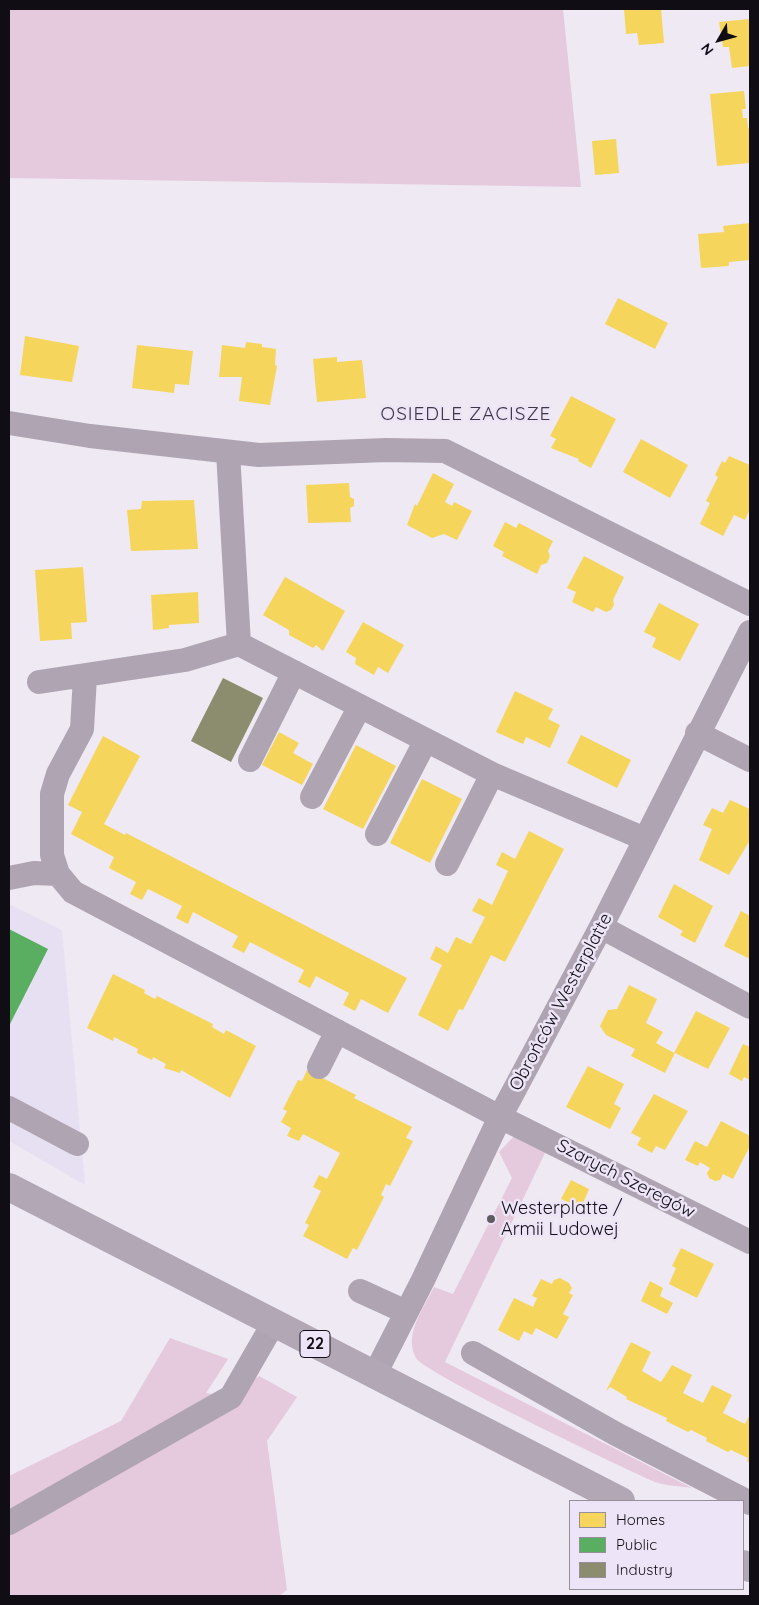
<!DOCTYPE html>
<meta charset="utf-8">
<style>
body{margin:0}
#map{position:relative;width:759px;height:1605px;overflow:hidden;background:#eee9f3;font-family:Quicksand,sans-serif}
canvas{display:block}
.frame{position:absolute;inset:0;border:10px solid #100e14;pointer-events:none}
.legend{position:absolute;left:569px;top:1500px;width:175px;height:90px;box-sizing:border-box;background:#ede5f7;border:1px solid #958f9c;margin:0;padding:6px 9px;list-style:none;font-size:15px;color:#100e14}
.legend li{display:flex;align-items:center;gap:10px;height:25px}
.legend b{width:25px;border:1px solid #958f9c}
.north{position:absolute;left:694px;top:15px;width:50px;height:50px;-webkit-text-stroke:4px #ede5f7;paint-order:stroke;rotate:232deg;font-size:14px;font-weight:700;line-height:20px;text-align:center;color:#100e14}
.north::after{content:'';display:block;margin:auto;width:18px;height:22px;background:#100e14;clip-path:polygon(50% 0,100% 100%,50% 72%,0 100%)}
</style>
<div id="map">
<canvas width="759" height="1605"></canvas>
<div class="frame"></div>
<ul class="legend">
<li><b style="height:14px;background:#f6d55c"></b>Homes</li>
<li><b style="height:14px;background:#5aae61"></b>Public</li>
<li><b style="height:14px;background:#8c8c6e"></b>Industry</li>
</ul>
<div class="north">N</div>
</div>
<script>
const c = document.querySelector('canvas').getContext('2d');
c.lineJoin = 'round';
function fillPath(path, color) { c.fillStyle = color; c.fill(path, 'evenodd'); }
function strokePath(path, color, width, dash) { c.strokeStyle = color; c.lineWidth = width; c.lineCap = dash ? 'butt' : 'round'; c.setLineDash(dash || []); c.stroke(path); }
function label(font, color, halo, rows, align = 'center') {
  c.font = font + ' Quicksand,sans-serif'; c.lineWidth = 5; c.setLineDash([]); c.textBaseline = 'middle'; c.strokeStyle = halo; c.fillStyle = color; for (const [text, x, y, turn = 0] of rows) {
    c.save(); c.translate(x, y); c.rotate((+turn || 0) * Math.PI / 180); c.textAlign = isNaN(turn) ? turn : align; if (halo) c.strokeText(text, 0, 0); c.fillText(text, 0, 0); c.restore();
  }
}
fillPath(new Path2D(`
 M9,904L62,930L85,1185L9,1141Z`), '#e7e0f2');
fillPath(new Path2D(`
 M9,9H563L581,187L9,178Z
 M522,1128L545,1153L445,1362L692,1488C680,1486 666,1486 655,1482C625,1469 424,1373 416,1358C403,1334 424,1308 434,1287L453,1294L512,1178L499,1152Z
 M170,1338L228,1359L206,1393L232,1397L259,1376L297,1397L267,1441L287,1590L279,1596H9V1476L121,1421Z`), '#e5c9dc');
fillPath(new Path2D(`
 M624,9H661L664,43L639,45L637,33L626,34Z
 M750,19V66L732,68L729,47H723L719,22Z
 M744,91L746,109H742L743,118H747L748,128H750V163L717,166L710,94Z
 M616,139L619,173L595,175L592,141Z
 M750,223V260L729,262V266L701,268L698,234L724,232L723,226Z
 M618,298L668,323L655,349L605,324Z
 M25,336L79,346L72,382L20,375Z
 M246,342L262,344V347L276,349L275,365L277,366L270,405L239,401L242,377H219L222,345L245,348Z
 M137,345L193,351L189,385L175,384L174,393L132,388Z
 M337,357V362L362,360L366,398L317,402L313,359Z
 M571,396L616,419L591,468L578,461L579,459L551,448L556,439L550,436Z
 M641,439L688,465L670,498L623,472Z
 M729,456L750,465V509L745,520L734,515L723,536L700,524L710,503L706,501L718,477L715,475L722,461L725,463Z
 M433,473L454,484L445,502L452,506L454,502L472,511L457,540L444,534L432,538L407,525L415,504L417,506Z
 M349,483L350,497L354,499V506L350,508L351,522L308,523L306,485Z
 M194,500L198,549L131,551L127,510L141,509L142,501Z
 M505,522L516,528L519,523L553,541L548,551L550,556L547,563L541,565L537,574L502,556L504,552L493,546Z
 M584,556L624,577L613,600L614,605L611,610L606,612L596,607L593,612L572,602L576,592L567,588Z
 M83,567L87,622L71,623L72,639L40,641L35,570Z
 M285,577L345,611L323,651L316,645L313,648L289,635V630L263,615Z
 M198,592L199,623L169,625V628L153,630L151,595Z
 M659,603L699,624L680,661L652,647L656,638L644,632Z
 M363,622L404,645L388,673L378,667L374,675L355,664L356,658L346,652Z
 M515,691L553,709L548,719L560,725L550,748L526,737L523,744L496,732Z
 M279,732L299,743L293,753L313,764L302,785L262,765Z
 M581,735L631,760L617,788L567,763Z
 M103,736L140,756L104,824L125,835L126,833L407,978L388,1013L361,999L355,1011L343,1005L349,993L316,976L310,988L298,982L304,970L250,942L244,953L232,947L238,936L193,912L188,924L176,918L182,906L148,889L142,900L130,894L136,882L109,868L114,857L71,834L82,812L68,805Z
 M356,745L396,766L363,829L323,809Z
 M422,779L462,799L430,863L390,843Z
 M730,800L750,809V840L729,875L699,860L712,829L703,825L712,808L723,813Z
 M529,831L564,849L505,962L491,955L463,1010L459,1009L448,1031L418,1015L442,965L430,959L436,946L448,953L456,937L471,944L485,917L472,911L479,898L492,905L508,871L496,865L502,852L515,859Z
 M674,884L713,906L695,943L680,935L683,931L658,917Z
 M741,911L750,916V959L724,946Z
 M113,974L145,990L144,993L155,999L157,996L213,1024L212,1027L224,1034L226,1030L256,1046L230,1098L181,1070L180,1073L164,1068L166,1064L153,1057L152,1060L137,1053L138,1049L114,1037L113,1041L87,1028Z
 M629,985L657,999L646,1023L663,1032L656,1043L674,1053L696,1011L730,1028L708,1069L675,1053L665,1073L631,1056L635,1049L606,1035L600,1026L608,1010L617,1009Z
 M743,1044L750,1047V1080L744,1077L742,1081L729,1074Z
 M588,1066L624,1084L614,1104L621,1108L610,1129L566,1107Z
 M307,1070L356,1095L354,1098L412,1127L406,1138L413,1141L390,1186L386,1184L381,1195L384,1197L357,1250L353,1248L347,1259L303,1236L309,1225L305,1223L321,1191L313,1187L319,1175L327,1179L340,1153L303,1134L299,1141L287,1136L291,1128L281,1122L287,1111L283,1109L298,1080L302,1081Z
 M654,1094L688,1111L665,1150L656,1146L652,1153L637,1145L641,1138L631,1133Z
 M721,1121L750,1136V1146L733,1179L723,1174L720,1180L715,1181L709,1178L707,1173L710,1168L700,1162L698,1166L685,1160L695,1141L707,1147Z
 M571,1180L589,1189L581,1208L561,1199Z
 M681,1248L714,1264L697,1298L669,1284L676,1268L672,1266Z
 M560,1278L569,1283L572,1288L569,1293L573,1295L563,1314L569,1317L557,1339L536,1328L532,1335L524,1331L519,1341L498,1330L514,1298L533,1307L537,1298L532,1296L541,1279L552,1284L554,1280Z
 M650,1281L663,1288L660,1296L673,1303L667,1314L641,1301Z
 M631,1342L651,1352L642,1371L661,1382L672,1365L692,1375L683,1393L703,1403L712,1385L732,1395L723,1413L745,1424L750,1414V1463L747,1461L748,1458L731,1450L728,1452L706,1441L707,1438L691,1430L688,1432L666,1421L667,1418L626,1399L627,1397L610,1387L606,1391Z`), '#f6d55c');
fillPath(new Path2D(`
 M9,929L48,949L9,1026Z`), '#5aae61');
fillPath(new Path2D(`
 M223,678L263,698L231,762L191,741Z`), '#8c8c6e');
strokePath(new Path2D(`
 M9,423L90,436L259,455L386,450L445,451L750,604
 M228,452L239,644
 M85,677L82,729L58,774L52,794V855L58,874L73,892L500,1117L750,1242
 M39,682L185,660L239,644L492,774L645,839
 M697,733L750,760
 M250,760L294,672
 M312,797L360,706
 M377,834L426,740
 M447,864L492,774
 M9,878L34,873L58,874
 M601,927L750,1007
 M319,1067L337,1031
 M9,1108L77,1144
 M360,1291L406,1312
 M473,1353L616,1434L750,1503
 M375,1374L423,1280L500,1117L601,927L750,632
 M9,1523L231,1397L273,1324`), '#afa5b2', 24);
strokePath(new Path2D(`
 M9,1187L621,1501
 M743,1564L750,1568`), '#b2a8b5', 28);
for (const [x, y, r, color] of [
 [491,1219,5,"#5e5b62"]
]) { const dot = new Path2D(); dot.arc(x, y, r, 0, 2 * Math.PI); c.fillStyle = color; c.fill(dot); strokePath(dot, '#ede5f7', 2); }
for (const [x, y, w] of [
 [315,1344,30]
]) { const box = new Path2D(); box.roundRect(x - w / 2, y - 13.5, w, 27, 4); c.fillStyle = '#ede5f7'; c.fill(box); strokePath(box, '#100e14', 1); }
label('bold 16px', '#100e14', null, [
 ["22",315,1344]
]);
label('18px', '#100e14', '#ede5f7', [
 ["Obrońców Westerplatte",561,1002,-62],
 ["Szarych Szeregów",626,1179,27]
]);
label('18px', '#100e14', '#ede5f7', [
 ["Westerplatte /",501,1209],
 ["Armii Ludowej",501,1230]
], 'left');
c.letterSpacing = '1px';
label('19px', '#3c3645', '#ede5f7', [
 ["OSIEDLE ZACISZE",466,414]
]);
c.letterSpacing = '0px';
</script>
